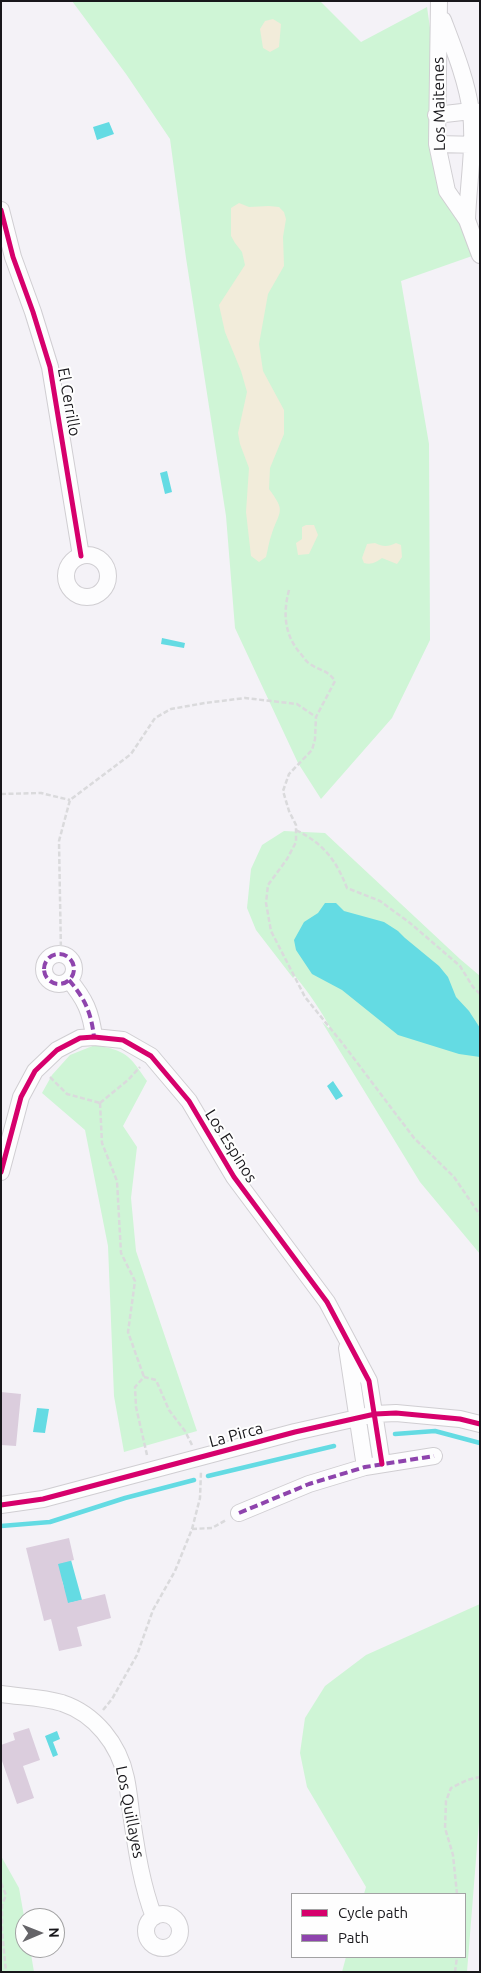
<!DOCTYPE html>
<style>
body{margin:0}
#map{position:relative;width:481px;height:1973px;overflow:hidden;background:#f4f2f7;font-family:Ubuntu,sans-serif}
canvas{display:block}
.frame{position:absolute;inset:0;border:2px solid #18171b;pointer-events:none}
.legend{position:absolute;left:291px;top:1893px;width:175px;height:65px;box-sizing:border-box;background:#fefefe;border:1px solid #a2a2a3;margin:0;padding:6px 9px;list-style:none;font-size:15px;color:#18171b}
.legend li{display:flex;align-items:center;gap:10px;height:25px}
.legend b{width:25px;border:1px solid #a2a2a3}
.north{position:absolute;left:15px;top:1908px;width:50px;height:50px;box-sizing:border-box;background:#fefefe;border:1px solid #a2a2a3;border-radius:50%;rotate:89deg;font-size:14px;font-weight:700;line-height:20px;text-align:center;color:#18171b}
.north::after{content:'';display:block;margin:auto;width:18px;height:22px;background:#656468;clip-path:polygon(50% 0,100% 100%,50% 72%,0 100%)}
</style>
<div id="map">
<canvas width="481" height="1973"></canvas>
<div class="frame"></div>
<ul class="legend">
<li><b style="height:6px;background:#d6006c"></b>Cycle path</li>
<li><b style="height:6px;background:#8e44ad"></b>Path</li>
</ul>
<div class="north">N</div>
</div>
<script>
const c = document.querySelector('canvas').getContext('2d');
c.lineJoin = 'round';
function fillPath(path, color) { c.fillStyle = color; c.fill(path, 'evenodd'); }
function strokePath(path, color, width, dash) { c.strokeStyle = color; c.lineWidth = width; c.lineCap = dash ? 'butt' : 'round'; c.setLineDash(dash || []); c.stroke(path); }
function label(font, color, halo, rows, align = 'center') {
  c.font = font + ' Ubuntu,sans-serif'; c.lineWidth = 4; c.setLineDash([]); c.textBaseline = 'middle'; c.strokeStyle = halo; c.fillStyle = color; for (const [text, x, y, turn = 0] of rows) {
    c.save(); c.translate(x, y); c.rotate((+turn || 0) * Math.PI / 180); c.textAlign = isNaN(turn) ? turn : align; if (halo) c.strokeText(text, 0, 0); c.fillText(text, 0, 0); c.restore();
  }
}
fillPath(new Path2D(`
 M72,1H320L361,42L427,7L437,77L439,160L475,255L401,281L429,444L430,640L392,718L321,799L298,763L235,628L226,516L186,258L170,139L126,74Z
 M284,831L325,833L460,959L480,976V1254L420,1182L322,1022L332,1031C322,1012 309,993 295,976L293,978L256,930L247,908L251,869L262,845Z
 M95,1045C127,1051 129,1055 147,1081L123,1126L137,1147L131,1198L136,1251L197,1431L124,1452L114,1396L108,1246L85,1130L42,1093L52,1075L70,1055Z
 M480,1604V1809L467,1972H342L346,1957H465V1894H364L366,1887L307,1787L300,1753L305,1718L325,1686L366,1655Z
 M1,1856L19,1888L25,1922V1948H30L34,1972H1Z`), '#cff5d6');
fillPath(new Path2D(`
 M273,19L281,24L279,47L270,52L263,48L260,29L265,21Z
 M239,203L249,207L269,206L279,207L284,212L286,219L283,237L284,266L268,294L259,344L263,371L284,410V434L270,468L269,489C286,512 280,510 272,533C269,541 268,549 266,557L259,562L251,556L246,512L249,468L240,444L238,433L247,392L241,371L225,332L219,305L245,265L242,252L235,243L231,236V208Z
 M306,525H314L318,535L309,554L298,555L296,543L302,539V527Z
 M375,543C383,547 388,547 396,543L401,545L402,557L397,564L382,558C376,562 372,565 364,563L362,558L367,544Z`), '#f2ecda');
fillPath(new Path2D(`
 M109,122L114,134L97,140L93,127Z
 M167,471L172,492L165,494L160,473Z
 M162,638L185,643L184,648L161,644Z
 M325,903H336L344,911L384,922L398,931L405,938L439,966L448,977L456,997L469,1011L480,1028V1057L459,1054L398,1035L342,990L312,974L296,950L294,940L304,922L318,913Z
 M333,1081L343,1096L336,1100L327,1086Z
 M37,1408L49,1409L45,1433L33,1432Z
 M71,1560L82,1600L61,1605C66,1585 65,1579 48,1566Z
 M57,1731L60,1739L53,1742L58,1755L53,1757L45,1736Z`), '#64dbe3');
strokePath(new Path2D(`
 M395,1434L435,1431L480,1443
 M208,1476L334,1446
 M1,1526L50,1522L125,1498L194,1480`), '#64dbe3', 4.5);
fillPath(new Path2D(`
 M1,1392L21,1394L16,1446L1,1445Z
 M69,1538L74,1560L58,1564L68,1603L105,1594L111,1618L77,1627L82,1646L59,1651L51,1619L44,1621L26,1548Z
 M29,1728L40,1760L23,1766L34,1798L17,1804L1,1758V1745L15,1740L13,1733Z`), '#dbcddd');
const street = new Path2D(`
 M439,1L437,144L447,191L467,220L480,255
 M443,20C454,49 467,81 471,112C475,148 468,185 467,220
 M436,115L471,111L480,112
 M437,144L480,145
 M1,210L13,257L33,312L50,367L81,556
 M66 576a21 21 0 1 1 42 0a21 21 0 1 1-42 0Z
 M44 969a15 15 0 1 1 30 0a15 15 0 1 1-30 0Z
 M69,980C85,999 91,1012 94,1037
 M1,1172L21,1097L35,1071L57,1050L80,1038L94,1037L123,1040L151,1056L189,1101L234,1177L327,1302L369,1381L382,1464
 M347,1348L365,1467
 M1,1505L43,1499L295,1432L375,1414L396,1413L460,1419L480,1424
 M239,1513L309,1484L365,1467L434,1456
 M1,1694C21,1697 42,1697 62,1703C95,1714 119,1744 126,1778C129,1792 130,1806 132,1820C137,1853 142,1886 154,1917
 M146 1931a17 17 0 1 1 34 0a17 17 0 1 1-34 0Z`);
strokePath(street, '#d0ced2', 18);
strokePath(new Path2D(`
 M289,590C283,613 284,634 300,653C303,656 306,662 310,664C320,671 328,670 335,681L316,717L315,739L312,750L289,774L283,791L289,811L296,825V842L287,859L268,885L266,903L271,931L305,997L343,1044L414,1138L454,1177L480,1215
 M1,794L41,793L70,800
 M296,830C324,844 336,860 347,888L380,901L410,923L460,966L473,987L480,994
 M61,954L59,841L70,800L131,754L155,718L171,709L205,703L245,698L297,704L316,717
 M50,1077L67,1094L100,1103
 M100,1103L102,1143L117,1181L121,1253L135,1281L128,1332L144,1377
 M100,1103L128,1080L140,1067
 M147,1455L136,1407L135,1387L144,1377L156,1380L169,1410L185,1431L192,1445
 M192,1529L212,1528L226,1520
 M103,1710L112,1699L137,1655L153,1610L175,1571L192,1529L200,1498L201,1471
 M1,1883L6,1895L2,1905V1931L6,1972
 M457,1894L453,1855L445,1828L446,1801L451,1788L467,1780L480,1777
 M455,1972L457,1957`), '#dadadc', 2.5, [5, 2.5]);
strokePath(street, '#fdfdfe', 16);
strokePath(new Path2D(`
 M44 969a15 15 0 1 1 30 0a15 15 0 1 1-30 0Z
 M69,980C85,999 91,1012 94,1037
 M239,1513L309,1484L365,1467L434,1456`), '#8e44ad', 4, [8, 4]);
strokePath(new Path2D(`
 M1,210L13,257L33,312L50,367L81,556
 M1,1172L21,1097L35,1071L57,1050L80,1038L94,1037L123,1040L151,1056L189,1101L234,1177L327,1302L369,1381L382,1464
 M1,1505L43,1499L295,1432L375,1414L396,1413L460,1419L480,1424`), '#d6006c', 5);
label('16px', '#18171b', '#fefefe', [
 ["Los Maitenes",439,104,-91],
 ["El Cerrillo",69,402,80],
 ["Los Espinos",231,1146,58],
 ["La Pirca",236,1435,-15],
 ["Los Quillayes",130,1812,79]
]);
</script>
